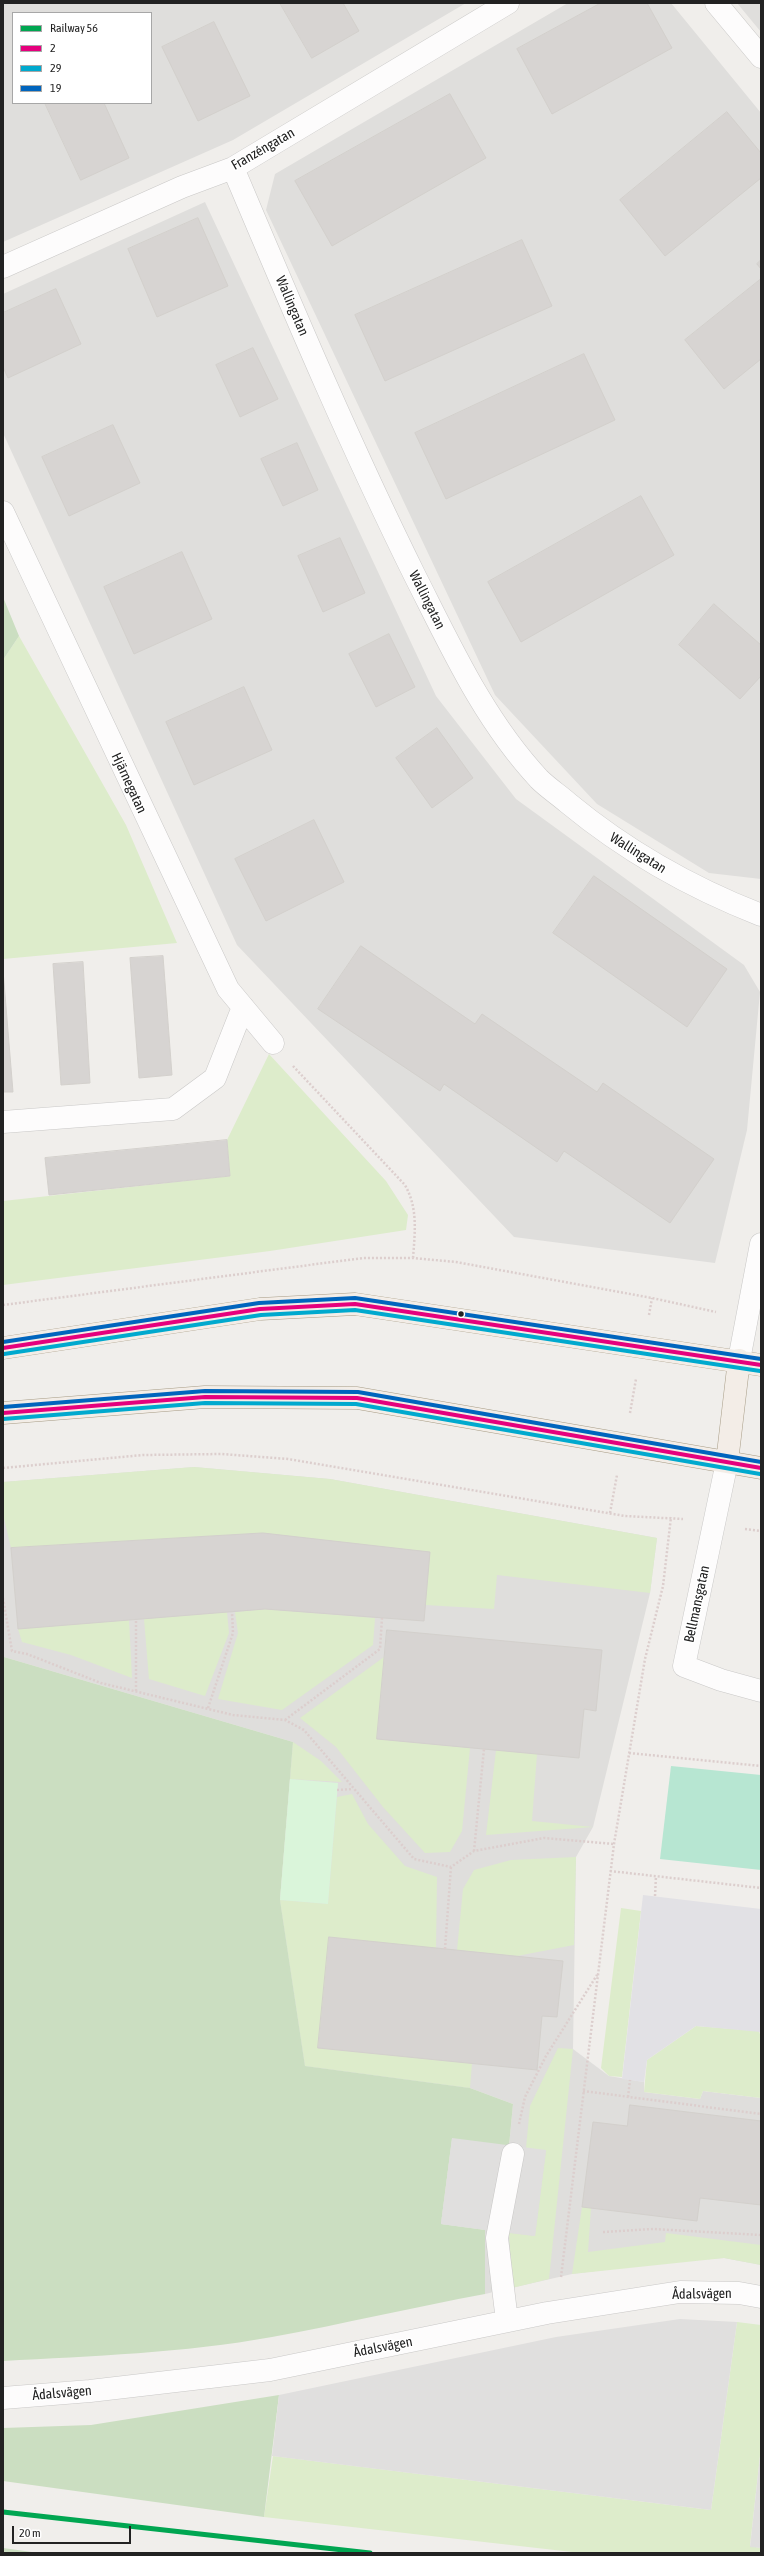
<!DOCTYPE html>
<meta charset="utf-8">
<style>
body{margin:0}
#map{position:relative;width:764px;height:2556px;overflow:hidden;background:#f0eeeb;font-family:"Asap Condensed",sans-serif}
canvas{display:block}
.frame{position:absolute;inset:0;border:4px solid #222;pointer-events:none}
.legend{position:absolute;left:12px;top:12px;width:140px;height:92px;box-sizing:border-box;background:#fff;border:1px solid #a7a7a7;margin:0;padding:5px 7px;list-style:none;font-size:12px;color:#222}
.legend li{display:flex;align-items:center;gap:8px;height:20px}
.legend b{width:20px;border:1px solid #a7a7a7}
.scale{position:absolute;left:12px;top:2526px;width:119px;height:18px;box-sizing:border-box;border:2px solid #222;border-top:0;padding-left:5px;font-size:12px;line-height:14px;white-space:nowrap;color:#222;-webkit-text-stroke:3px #fff;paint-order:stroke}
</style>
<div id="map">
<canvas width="764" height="2556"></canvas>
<div class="frame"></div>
<ul class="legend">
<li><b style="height:5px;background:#00a651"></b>Railway 56</li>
<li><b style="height:5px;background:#e5007d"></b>2</li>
<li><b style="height:5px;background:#00a9ce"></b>29</li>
<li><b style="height:5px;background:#0065bd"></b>19</li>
</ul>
<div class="scale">20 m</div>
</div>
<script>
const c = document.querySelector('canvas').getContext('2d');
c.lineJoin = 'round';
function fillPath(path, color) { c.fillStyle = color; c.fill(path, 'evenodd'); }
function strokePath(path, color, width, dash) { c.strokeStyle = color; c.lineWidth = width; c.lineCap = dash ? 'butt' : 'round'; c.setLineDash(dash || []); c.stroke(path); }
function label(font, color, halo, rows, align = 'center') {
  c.font = font + ' "Asap Condensed",sans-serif'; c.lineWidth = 3; c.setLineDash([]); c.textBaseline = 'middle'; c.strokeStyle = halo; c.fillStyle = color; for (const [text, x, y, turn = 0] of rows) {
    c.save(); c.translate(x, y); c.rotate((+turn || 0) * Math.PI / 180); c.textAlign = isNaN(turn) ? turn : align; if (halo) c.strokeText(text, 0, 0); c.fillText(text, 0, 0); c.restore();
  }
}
fillPath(new Path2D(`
 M3,3H466L233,140L3,242ZM13,13H151V103H13Z
 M568,3H671L761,113V879L709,873L597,804L495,695L266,210L275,174Z
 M737,3H761V32Z
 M205,202L436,696L516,799L744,965L760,992L747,1130L715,1263L514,1237L237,945L3,433V294Z
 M194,1467L330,1479L657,1538L650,1593L593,1827L576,1857L573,2049L609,2076L644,2082V2092L700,2099L703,2091L761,2098V2265L724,2258L661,2263L572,2274L485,2294V2230L441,2224L452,2138L509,2146L513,2104L470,2088L305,2066L280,1900L293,1742L4,1657L3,1482Z`), '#dfdedc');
fillPath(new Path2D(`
 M19,636L126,825L177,943L3,959V660Z
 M269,1054L386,1181L408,1215L406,1230L270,1251L3,1285V1201L230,1176L227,1140Z
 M194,1467L330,1479L657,1538L650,1593L497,1575L494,1609L425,1605L430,1552L263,1533L11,1548L3,1514V1482Z
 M265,1609L375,1618L373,1645L282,1710L218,1699L238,1633L235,1612Z
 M227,1612L229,1633L205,1696L149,1679L144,1619Z
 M129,1620L132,1678L71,1655L22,1642L18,1629Z
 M384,1657L377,1739L470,1748L462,1831L450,1852L425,1853L383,1807L336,1747L300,1718Z
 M293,1742L321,1761L342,1782L290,1779Z
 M496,1750L537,1754L532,1821L593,1827L486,1835Z
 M352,1794L368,1824L405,1866L437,1877L436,1948L472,2063L470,2088L305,2066L280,1900L328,1904L337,1797Z
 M576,1857L574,1945L517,1956L457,1950L463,1889L474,1870L511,1860Z
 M621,1908L641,1911L622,2077L609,2076L601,2068Z
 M696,2026L759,2031L761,2038V2098L703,2091L700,2099L644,2092L647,2060Z
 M558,2048L573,2049L549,2279L512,2288L509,2233L535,2236L546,2151L526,2148L530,2106Z
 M582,2207L591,2208L588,2252L665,2242L666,2233L761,2245V2265L724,2258L572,2274Z
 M737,2322L761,2325V2447L750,2546L761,2548V2553H581L264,2517L273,2456L711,2510Z`), '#ddeccb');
fillPath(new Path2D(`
 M3,597L19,636L3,660Z
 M3,1650L4,1657L293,1742L280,1900L305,2066L470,2088L513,2104L509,2146L452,2139L441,2224L485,2230V2294C414,2307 343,2324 272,2337C184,2353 92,2356 3,2361Z
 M279,2395L264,2517L3,2481V2428L91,2425Z
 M3,2548L39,2553H3Z`), '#cbdec1');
fillPath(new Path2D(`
 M290,1779L338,1783L328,1904L280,1900Z`), '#daf5da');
fillPath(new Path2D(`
 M671,1766L761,1775V1870L660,1859Z`), '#b7e6d2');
fillPath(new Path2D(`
 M452,2138L546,2150L535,2236L441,2224Z
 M680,2319L737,2322L711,2510L272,2456L279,2395L556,2337Z
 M761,2447V2548L750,2547Z`), '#e0dfde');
fillPath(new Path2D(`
 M643,1895L761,1909V2032L696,2026L647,2060L644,2082L622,2079Z`), '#e2e1e5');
const building = new Path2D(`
 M280,3H343L359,31L312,58Z
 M601,3H647L672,48L552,114L517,49Z
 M214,22L250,96L198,121L162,47Z
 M450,94L486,158L332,246L295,181Z
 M45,103H104L129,158L81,180Z
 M727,112L761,153V178L665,256L620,200Z
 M198,218L228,286L157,317L128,249Z
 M522,240L552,306L385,381L355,315Z
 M761,260V269L757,264Z
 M761,279V359L724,389L685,340Z
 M56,289L81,344L8,378L3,367V313Z
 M253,348L278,399L240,417L216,365Z
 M584,354L615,420L446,499L415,433Z
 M113,425L140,483L69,516L42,457Z
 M297,443L318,490L283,506L261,459Z
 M641,496L674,555L521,642L488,582Z
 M340,538L365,593L323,612L298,556Z
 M182,552L212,619L134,654L104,587Z
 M714,604L761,645V676L740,699L679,645Z
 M389,634L415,687L376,707L349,654Z
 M244,687L272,750L194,785L166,722Z
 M437,728L473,778L432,808L396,758Z
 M314,820L344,882L266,921L235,859Z
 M594,876L727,969L687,1027L553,933Z
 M361,946L475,1024L482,1014L597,1092L603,1083L714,1159L670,1223L564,1151L557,1162L444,1084L440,1091L318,1009Z
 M163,956L172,1075L139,1078L130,958Z
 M83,962L90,1083L61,1085L53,964Z
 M3,970L13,1092H3Z
 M227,1140L230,1176L49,1195L45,1158Z
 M263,1533L430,1552L424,1621L265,1609L18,1629L11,1548Z
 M387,1630L602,1650L596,1711L584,1709L579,1758L377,1739Z
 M329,1937L563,1961L557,2017L542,2016L537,2070L318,2048Z
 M630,2105L761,2121V2205L700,2198L697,2221L582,2207L593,2122L627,2126Z`);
fillPath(building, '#d7d4d2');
strokePath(building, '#d3d0cc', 1);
const minor = new Path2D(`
 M716,3L761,57
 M233,168C291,305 349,443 415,576C451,647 484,720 539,779C548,788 559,795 568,803C626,851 692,888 761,915
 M3,267L182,187L233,168L508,3
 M3,512L228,989L273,1043
 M3,1122L173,1109L215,1078L243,1007
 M739,1360L761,1244
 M727,1462L684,1666L721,1680L761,1691
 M507,2321L497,2238L513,2154
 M3,2398L90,2391L270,2370L547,2313L680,2292L739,2293L761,2297`);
const major = new Path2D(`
 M3,1348L260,1309L355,1304L761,1365
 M3,1413L205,1397L357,1398L761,1468
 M727,1462L739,1360`);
strokePath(minor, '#c9c8c7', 23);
strokePath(major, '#a79c86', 23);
strokePath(new Path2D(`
 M293,1066L405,1185C418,1208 415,1232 413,1258
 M3,1305L363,1258H413L456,1262L652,1298L716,1312
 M649,1315L652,1298
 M630,1413L636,1379
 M3,1468L143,1455L222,1454L288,1459L625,1516L683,1519
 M610,1513L617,1475
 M745,1529L761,1531
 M3,1598L12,1651L27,1654L101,1683L233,1715L285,1720L304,1730L414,1859L451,1867L474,1851L544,1838L614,1844
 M136,1691V1620
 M208,1708L233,1633L232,1612
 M285,1720L380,1649L382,1618
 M629,1753L761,1766
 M337,1790L353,1789
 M474,1851L484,1749
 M610,1871L761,1888
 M655,1896L656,1876
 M445,1949L451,1867
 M583,2091L761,2114
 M628,2097L630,2080
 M519,2124L525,2097L546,2056L597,1975
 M603,2232L653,2229L761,2235
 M561,2277L614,1844L645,1659L663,1586L671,1517`), '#dccecd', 2.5, [2, 2]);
strokePath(minor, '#fdfcfc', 22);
strokePath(major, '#f3ede7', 22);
strokePath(new Path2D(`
 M3,1348L260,1309L355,1304L761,1365
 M3,1413L205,1397L357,1398L761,1468`), '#e5007d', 4);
strokePath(new Path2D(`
 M4,1354L261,1315L355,1310L760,1371
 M3,1419L205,1403L356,1404L760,1474`), '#00a9ce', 4);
strokePath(new Path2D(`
 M3,1342L259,1303L355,1298L761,1359
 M3,1407L205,1391L358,1392L761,1462`), '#0065bd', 4);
strokePath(new Path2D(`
 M3,2512L370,2553`), '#00a651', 5);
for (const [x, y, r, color] of [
 [461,1314,3.5,"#222"]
]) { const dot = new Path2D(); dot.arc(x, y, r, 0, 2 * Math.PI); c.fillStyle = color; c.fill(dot); strokePath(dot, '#fff', 1.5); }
label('14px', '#222', '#fff', [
 ["Franzéngatan",263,149,-30],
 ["Wallingatan",292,306,67],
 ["Wallingatan",427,600,63],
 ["Hjärnegatan",129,783,65],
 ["Wallingatan",638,853,32],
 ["Bellmansgatan",697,1604,-78],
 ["Ådalsvägen",702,2294,-1],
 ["Ådalsvägen",383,2347,-11],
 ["Ådalsvägen",62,2393,-5]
]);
</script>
